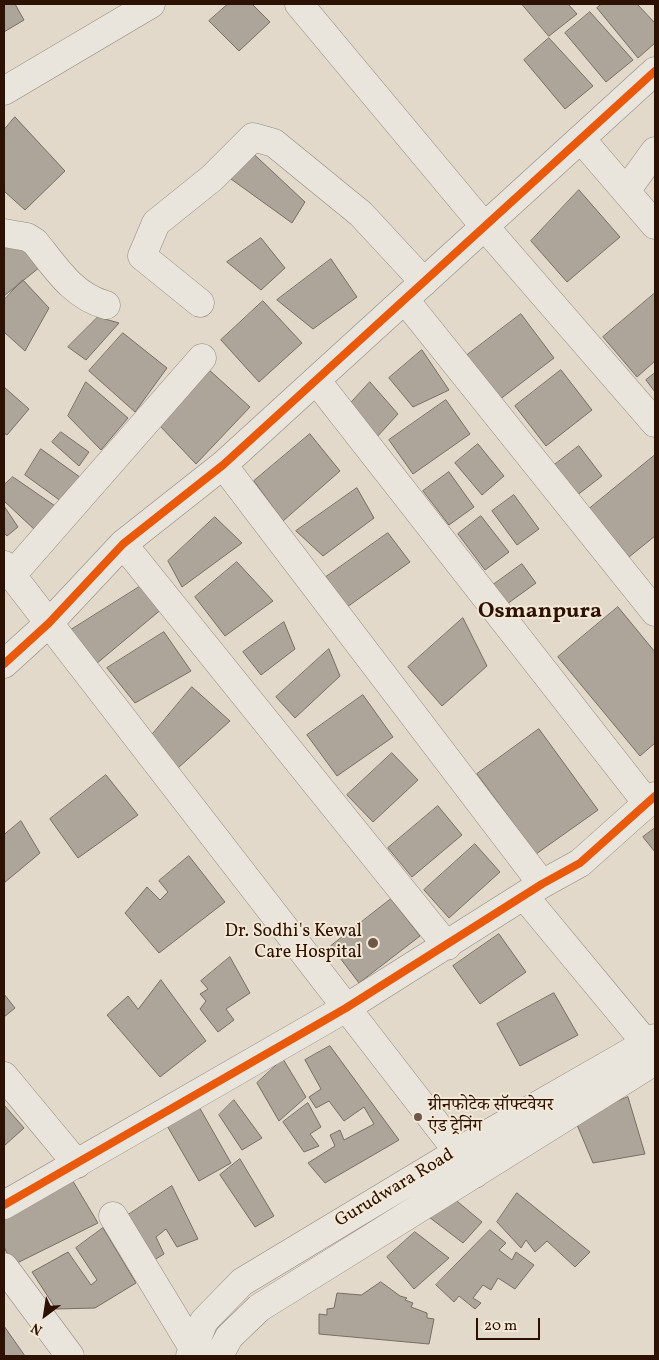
<!DOCTYPE html>
<meta charset="utf-8">
<style>
body{margin:0}
#map{position:relative;width:659px;height:1360px;overflow:hidden;background:#e2d9ca;font-family:Vollkorn,serif}
canvas{display:block}
.frame{position:absolute;inset:0;border:5px solid #2d1103;pointer-events:none}
.north{position:absolute;left:20px;top:1290px;width:50px;height:50px;-webkit-text-stroke:4px #f3e8d6;paint-order:stroke;rotate:211deg;font-size:14px;font-weight:700;line-height:20px;text-align:center;color:#2d1103}
.north::after{content:'';display:block;margin:auto;width:18px;height:22px;background:#2d1103;clip-path:polygon(50% 0,100% 100%,50% 72%,0 100%)}
.scale{position:absolute;left:476px;top:1318px;width:64px;height:22px;box-sizing:border-box;border:2px solid #2d1103;border-top:0;padding-left:6px;font-size:15px;line-height:18px;white-space:nowrap;color:#2d1103;-webkit-text-stroke:4px #f3e8d6;paint-order:stroke}
</style>
<div id="map">
<canvas width="659" height="1360"></canvas>
<div class="frame"></div>
<div class="north">N</div>
<div class="scale">20 m</div>
</div>
<script>
const c = document.querySelector('canvas').getContext('2d');
c.lineJoin = 'round';
function fillPath(path, color) { c.fillStyle = color; c.fill(path, 'evenodd'); }
function strokePath(path, color, width, dash) { c.strokeStyle = color; c.lineWidth = width; c.lineCap = dash ? 'butt' : 'round'; c.setLineDash(dash || []); c.stroke(path); }
function label(font, color, halo, rows, align = 'center') {
  c.font = font + ' Vollkorn,"Noto Serif Devanagari",serif'; c.lineWidth = 4; c.setLineDash([]); c.textBaseline = 'middle'; c.strokeStyle = halo; c.fillStyle = color; for (const [text, x, y, turn = 0] of rows) {
    c.save(); c.translate(x, y); c.rotate((+turn || 0) * Math.PI / 180); c.textAlign = isNaN(turn) ? turn : align; if (halo) c.strokeText(text, 0, 0); c.fillText(text, 0, 0); c.restore();
  }
}
const building = new Path2D(`
 M4,4H15L24,20L4,32Z
 M228,4H252L270,22L239,51L209,21Z
 M522,4H568L577,14L549,36Z
 M602,4H637L655,23V43L638,58L597,8Z
 M590,12L633,60L606,82L565,33Z
 M549,38L593,86L565,109L524,60Z
 M15,117L65,171L25,210L4,191V130Z
 M244,145L305,202L292,223L231,179Z
 M579,190L620,237L567,282L531,241Z
 M7,234L40,267L4,296V237Z
 M261,238L285,268L261,290L227,262Z
 M331,259L357,297L313,329L277,300Z
 M23,280L49,308L25,351L4,332V300Z
 M655,293V361L637,377L603,337Z
 M263,301L302,343L259,382L221,340Z
 M521,314L554,358L499,400L466,356Z
 M98,317L119,323L86,360L68,347Z
 M123,333L167,368L135,412L89,371Z
 M422,350L449,390L413,407L389,378Z
 M207,368L250,407L196,464L160,426Z
 M561,370L592,410L546,446L515,406Z
 M655,373V392L646,380Z
 M86,382L128,418L101,450L68,416Z
 M370,382L398,414L375,439L349,405Z
 M4,387L29,409L7,435L4,433Z
 M446,400L470,434L413,474L389,440Z
 M61,432L89,452L79,466L52,442Z
 M310,434L340,471L283,521L254,481Z
 M478,444L504,476L482,495L455,463Z
 M579,446L602,476L576,496L553,466Z
 M41,449L84,480L65,504L25,475Z
 M655,455V536L629,557L589,509Z
 M449,472L474,507L449,525L423,491Z
 M13,477L58,508L35,530L4,501V485Z
 M357,488L374,518L323,556L296,531Z
 M514,495L539,529L517,545L492,511Z
 M4,506L18,527L7,536L4,533Z
 M481,516L509,552L485,570L458,534Z
 M215,517L242,543L182,587L168,561Z
 M388,533L410,562L347,607L326,577Z
 M237,562L273,601L225,636L195,597Z
 M522,564L536,583L507,604L493,585Z
 M144,584L163,608L96,664L66,633Z
 M618,607L655,652V743L640,756L558,657Z
 M463,618L487,666L442,706L408,667Z
 M284,622L295,649L261,675L243,652Z
 M164,632L191,671L135,703L107,668Z
 M329,649L340,676L295,718L276,697Z
 M192,687L230,721L178,768L151,736Z
 M363,695L393,737L337,776L307,735Z
 M539,729L598,810L536,854L477,774Z
 M392,753L418,780L373,822L347,795Z
 M106,775L138,815L78,858L50,819Z
 M438,806L462,835L412,877L388,848Z
 M21,821L40,853L4,883V835Z
 M655,828V852L643,837Z
 M475,844L500,872L449,918L424,890Z
 M189,856L225,902L159,953L125,913L147,887L160,900L168,892L159,881Z
 M391,899L420,936L359,983L331,946Z
 M499,934L526,972L480,1004L453,966Z
 M230,957L250,993L226,1009L234,1020L218,1032L200,1009L206,1001L200,994L208,989L201,981Z
 M161,980L206,1041L160,1077L107,1015L128,996L138,1009Z
 M554,993L578,1035L520,1066L497,1024Z
 M4,994L15,1008L4,1017Z
 M330,1046L399,1140L325,1183L308,1163L335,1146L330,1135L340,1130L344,1140L374,1124L364,1107L344,1121L329,1101L316,1108L309,1097L321,1089L305,1060Z
 M283,1059L306,1097L279,1121L257,1083Z
 M628,1097L645,1154L593,1163L575,1120Z
 M234,1100L262,1138L242,1150L219,1115Z
 M308,1103L321,1127L310,1134L319,1146L304,1152L283,1122Z
 M4,1105L24,1128L4,1146Z
 M198,1105L231,1163L199,1181L166,1124Z
 M240,1159L274,1216L255,1227L220,1175Z
 M71,1178L98,1223L13,1265L4,1247V1218Z
 M172,1186L198,1239L177,1247L166,1229L156,1237L164,1254L151,1262L122,1219Z
 M517,1193L590,1252L575,1267L547,1241L535,1252L526,1240L521,1248L497,1222Z
 M452,1197L482,1222L463,1243L429,1217Z
 M103,1228L136,1283L95,1308L56,1309L32,1272L68,1252L91,1285L97,1280L76,1248Z
 M490,1230L506,1243L499,1250L512,1260L516,1252L534,1265L515,1289L498,1278L491,1290L483,1285L473,1298L481,1303L475,1309L459,1296L454,1302L436,1285Z
 M415,1232L449,1258L414,1289L387,1257Z
 M381,1282L400,1296L407,1298L405,1300L413,1303L411,1307L427,1313V1318L434,1319L429,1344L319,1334V1314L327,1315V1309L334,1308L337,1293L361,1295Z
 M4,1326L25,1356H4Z`);
fillPath(building, '#aea59a');
strokePath(building, '#776e64', 1);
const minor = new Path2D(`
 M299,4L485,227L655,423
 M4,91L151,4
 M581,139L655,225
 M626,191L655,151
 M4,233L27,237L35,242C56,268 73,296 106,305
 M405,300L655,612
 M200,303L142,256L156,223L212,178L253,137L274,143L361,214L424,282
 M316,380L647,803
 M223,465L542,884
 M123,544L447,946
 M4,565L475,1174
 M12,575L202,358
 M4,664L49,623L123,544L223,465L655,71
 M525,897L655,1054
 M4,1076L77,1164
 M4,1205L346,1008L542,884L580,863L655,796
 M113,1216L193,1348
 M4,1267L70,1356
 M190,1356L204,1321L242,1282L486,1135L655,1038
 M219,1356L229,1337L259,1308L655,1061`);
strokePath(minor, '#91887e', 29);
strokePath(minor, '#e9e4dc', 28);
strokePath(new Path2D(`
 M4,664L49,623L123,544L223,465L655,71
 M4,1205L346,1008L542,884L580,863L655,796`), '#e8590c', 8);
for (const [x, y, r, color] of [
 [373,943,6,"#6c5749"],
 [418,1117,5,"#6c5749"]
]) { const dot = new Path2D(); dot.arc(x, y, r, 0, 2 * Math.PI); c.fillStyle = color; c.fill(dot); strokePath(dot, '#f3e8d6', 2); }
label('18px', '#2d1103', '#f3e8d6', [
 ["Dr. Sodhi's Kewal",362,933],
 ["Care Hospital",362,954],
 ["ग्रीनफोटेक सॉफ्टवेयर",428,1107,"left"],
 ["एंड ट्रेनिंग",428,1128,"left"]
], 'right');
label('18px', '#2d1103', '#f3e8d6', [
 ["Gurudwara Road",395,1189,-31]
]);
label('bold 22px', '#2d1103', '#f3e8d6', [
 ["Osmanpura",540,613]
]);
</script>
